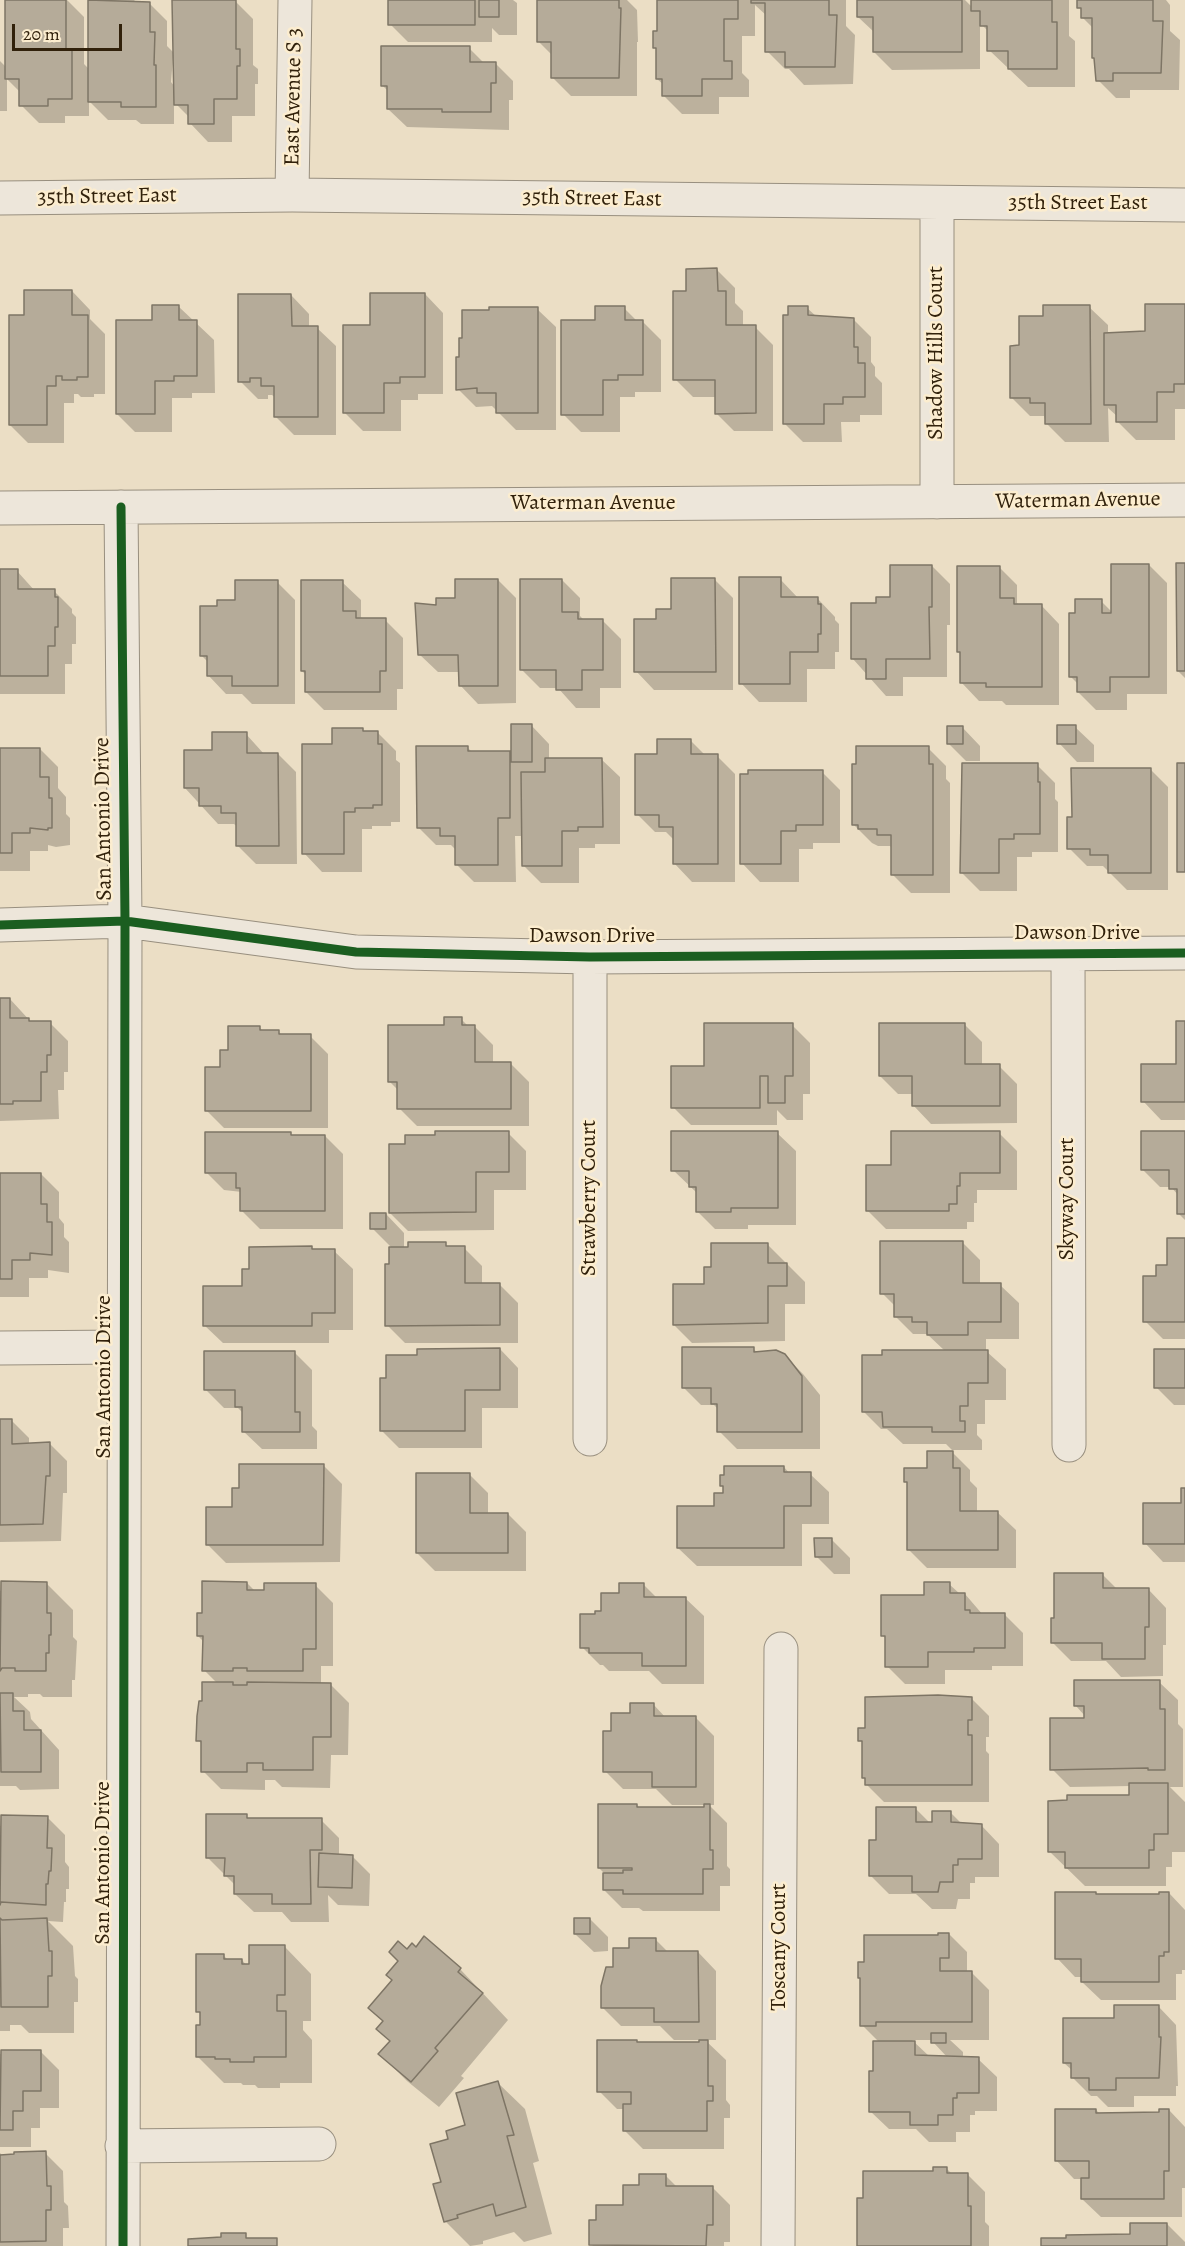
<!DOCTYPE html>
<style>
body{margin:0}
#map{position:relative;width:1185px;height:2246px;overflow:hidden;background:#ebdec5;font-family:Alegreya,serif}
canvas{display:block}
.scale{position:absolute;left:12px;top:24px;width:110px;height:27px;box-sizing:border-box;border:3px solid #31210b;border-top:0;padding-left:8px;font-size:18px;line-height:21px;white-space:nowrap;color:#31210b;-webkit-text-stroke:4px #fcedcf;paint-order:stroke}
</style>
<div id="map">
<canvas width="1185" height="2246"></canvas>
<div class="scale">20 m</div>
</div>
<script>
const c = document.querySelector('canvas').getContext('2d');
c.lineJoin = 'round';
function fillPath(path, color) { c.fillStyle = color; c.fill(path, 'evenodd'); }
function strokePath(path, color, width, dash) { c.strokeStyle = color; c.lineWidth = width; c.lineCap = dash ? 'butt' : 'round'; c.setLineDash(dash || []); c.stroke(path); }
function label(font, color, halo, rows, align = 'center') {
  c.font = font + ' Alegreya,serif'; c.lineWidth = 5; c.setLineDash([]); c.textBaseline = 'middle'; c.strokeStyle = halo; c.fillStyle = color; for (const [text, x, y, turn = 0] of rows) {
    c.save(); c.translate(x, y); c.rotate((+turn || 0) * Math.PI / 180); c.textAlign = isNaN(turn) ? turn : align; if (halo) c.strokeText(text, 0, 0); c.fillText(text, 0, 0); c.restore();
  }
}
fillPath(new Path2D(`
 M6,0H67L84,17V64L90,70V0H134L137,3H149L167,21V46L175,54L174,0L235,1L253,19V65L258,69V84H255V116H232V142H208L190,123V118L174,102V124H141L136,120H108L89,101V116H65V123H39L21,105V93L7,79V111H0V61L6,67ZM173,58H175V87L171,82Z
 M390,0H513L517,3V35H499L492,28V42H408L390,24Z
 M538,0H627L637,10L638,42H637V96H571L553,78V56L538,41Z
 M658,0H846V26L855,35L853,84L804,85L789,69H785L767,51V16L755,5V36H742V73L749,80V97H719V114H682L664,96V85L657,79V50L654,47L658,33Z
 M858,0H965L972,7V0H1069V36L1075,41V87H1028L989,50V32L980,23V69L892,70L874,52V32L858,17Z
 M1079,0H1166L1170,5V31L1180,40L1179,90H1130V98H1116L1098,80L1094,29L1082,17Z
 M469,48L484,63H495L513,81V100H509V130L407,127L388,109V91L382,85Z
 M717,270L735,288V303L743,311V327H755L773,345V431H734L716,413V397H693L675,379L688,293Z
 M72,291L90,310V319L105,334V394H94V397H81L78,394H74V403H64V443H28L10,425L26,316Z
 M425,294L443,313V394H418V400H401V431H363L345,413L372,327Z
 M291,295L309,314V328H317L336,346V435H294L276,417V398L272,395H268V399H258L240,381Z
 M1185,305V409H1175V440H1136L1118,422V417L1108,408L1109,442H1065L1046,423L1044,416H1030L1012,398L1020,347L1044,317L1089,307L1108,325V334L1147,333Z
 M178,306L214,340L215,393H192V398H172V432H135L117,414L154,322Z
 M624,308L638,322H643L661,340V392H635V397H620V432H581L563,414Z
 M807,308L817,317L853,319L871,337V362L875,367V376L882,383V415H860V422H841L842,442H803L784,423Z
 M537,309L556,327V430H516L492,406L476,407L458,389Z
 M1149,565L1167,583V694H1127V710H1096L1078,692V684L1070,676L1077,615L1101,601L1112,612Z
 M1185,565V678L1178,671Z
 M932,566L950,584V625H947V677H903V696H886L853,659L877,604L892,598Z
 M999,567L1017,585V603L1019,605H1041L1059,624V705H1006L1002,701H979L961,682V655L958,652Z
 M0,571H17L35,591H54L72,609V613L76,617V644H72V664H65V694H0Z
 M780,579L798,598H817L835,617V620L839,624V652H835V669H807V702H759L741,683Z
 M498,580L516,598V703L478,704L460,685V672H438L419,654L437,607Z
 M562,580L580,598V616L583,619L603,621L621,639V688H600V708H576L558,688H540L522,670Z
 M715,580L733,598V690H654L636,671L658,620Z
 M277,582L295,600V704H252L242,694H226L208,675V662L202,656L218,607L236,602Z
 M342,582L361,600V617L363,620H385L403,638V689H397V710H324L306,692V675L302,671Z
 M531,725L549,744V759H601L620,777V844H595V848H579V883H541L523,865V836H515L516,882H474L456,864V850L451,845H436L418,827L467,747L472,752H512Z
 M962,727L980,746V761H966L948,743Z
 M1075,727L1094,745V762H1077L1059,743Z
 M362,729L365,733H378L396,751V760L400,763V822H391V826H372V829H362V872H322L304,853Z
 M246,734L264,754H278L296,772L297,864H256L238,846V827L234,824H218L185,788L214,751Z
 M690,740L706,756H717L735,774V882H692L674,863V840L666,832H655L637,814L659,756Z
 M928,748L946,766V779L950,783V893H911L893,875V849L890,846H878L872,843L854,825Z
 M0,749H40L58,767V788L66,797V814L70,818V845L56,847L48,845V851H30V871H0Z
 M1037,765L1055,783V799L1058,802V852H1032V857H1017V891H980L962,873Z
 M1150,769L1168,787V890H1127L1103,866H1087L1069,848L1074,818Z
 M822,772L840,790V843H813V849H799V882H760L742,863Z
 M0,999H10L32,1023H50L68,1041V1072H64V1090H58L59,1119L0,1121Z
 M461,1019L469,1027H475L493,1045V1064H511L529,1082V1126H417L399,1108V1091L389,1081L445,1027Z
 M1185,1022V1120H1161L1143,1101L1177,1065Z
 M964,1024L982,1042V1066H999L1017,1084V1123L931,1124L913,1105V1094H898L880,1076Z
 M792,1025L810,1043V1094H803V1120H787L777,1110V1125H691L673,1107L705,1068Z
 M260,1028L263,1031H278L283,1036H310L328,1054V1128H224L206,1110L229,1052Z
 M508,1133L526,1151V1190H494V1230L408,1231L390,1213Z
 M777,1133L796,1151V1225H748V1229H715L697,1211V1193L673,1170Z
 M999,1133L1017,1151V1190H977V1203H974V1222H967V1229H886L868,1211Z
 M1185,1133V1220L1179,1214V1196L1171,1187H1160L1142,1169Z
 M291,1134L293,1136H325L343,1154V1229H260L242,1211V1192L224,1190L206,1172Z
 M0,1174H41L59,1192V1218L64,1224V1237L69,1242V1273L48,1270V1278H29V1297H0Z
 M386,1214L404,1233V1249L445,1244L449,1248H464L482,1266V1285H500L518,1303V1343H405L387,1325L393,1249L372,1228Z
 M1185,1239V1339H1163L1145,1321L1157,1277L1169,1266Z
 M962,1242L980,1260V1285H1000L1019,1303V1339H986V1351L1006,1369V1400H985V1424H977V1435L982,1440V1450H952L946,1444H903L887,1429H881L863,1411L945,1351L927,1334H913L895,1316V1306L882,1293Z
 M767,1244L805,1282V1304H785V1341L692,1343L674,1325L706,1286L713,1269Z
 M311,1248L314,1251H334L353,1269V1330H329V1343H223L204,1325L243,1288L251,1271Z
 M500,1349L518,1368V1408H482V1448H399L381,1430L388,1380L418,1356Z
 M754,1349L757,1353L784,1355L803,1374L820,1395V1449H737L719,1431V1410L714,1405H701L683,1387Z
 M1185,1351V1405H1174L1156,1387Z
 M294,1352L312,1370V1426L317,1431V1449H262L243,1431V1413L238,1408H224L206,1390Z
 M0,1420H11L29,1438V1445L49,1443L67,1461V1493H63L61,1541L0,1542Z
 M952,1452L970,1470V1481L977,1488V1512H997L1016,1530V1568H927L909,1550V1484L906,1481L929,1470Z
 M324,1466L342,1484L340,1562L226,1563L207,1544L234,1508Z
 M784,1467L790,1474H810L829,1492V1524H802V1566H697L678,1548L716,1507L725,1494V1488L722,1485Z
 M470,1475L488,1493V1514H508L526,1532V1571H435L417,1553Z
 M1185,1490V1562H1163L1145,1543L1183,1505Z
 M832,1540L850,1558V1574H834L816,1556Z
 M1103,1575L1117,1589H1148L1166,1608V1645H1163V1676L1121,1677L1106,1661H1071L1053,1643Z
 M46,1583L73,1610V1637L77,1641L75,1680H72V1697H43L40,1694H28V1697H14L30,1712L31,1719L59,1750V1789L20,1790L16,1786H0V1591Z
 M247,1583L255,1591L315,1585L333,1603V1666H321V1685H331L349,1703L348,1755H331L330,1788L282,1787L275,1780H265V1790L221,1789L203,1771V1745L198,1740L203,1702L217,1683L204,1670V1642L198,1636L203,1615Z
 M643,1584L657,1598H685L704,1616V1684H662L649,1671H609L603,1665H600L582,1647L596,1615L603,1613L621,1594Z
 M949,1584L960,1594H965L983,1615H1005L1023,1633V1666H992V1670H945V1684H905L887,1666V1640L883,1636L926,1597Z
 M1159,1682L1178,1700V1724L1183,1729V1787H1170L1185,1802V1852H1172V1867H1166V1886H1085L1049,1851L1131,1796V1786L1070,1787L1052,1769L1085,1720V1716L1076,1706Z
 M971,1698L989,1716V1737H986V1751L989,1754V1802H884L866,1784L864,1777V1744L860,1740L866,1729Z
 M653,1704L666,1718H696L714,1736V1805H709L727,1823V1866L730,1869V1886H720V1911H643L639,1908H622L604,1890L606,1875L599,1868L637,1805L640,1809H705V1805H672L656,1789H623L605,1771L612,1732L632,1715Z
 M915,1808L930,1823L950,1812L962,1824L981,1825L999,1844V1877H975V1883H970V1899H958L956,1909H932L916,1894H889L871,1876L877,1842Z
 M246,1816L250,1820H321L339,1838V1856H352L370,1874L369,1906L338,1905L328,1895L329,1922H291L282,1912H254L235,1894V1885L207,1857Z
 M47,1817L65,1835V1862L69,1867V1889H66V1902H64L63,1922L48,1921L73,1946L75,1976L78,1979V2002H74V2033H29L21,2025H10V2031H0V1826Z
 M1169,1893L1185,1910V1970H1182V1974H1176V2000H1101L1082,1982V1977H1075L1057,1958L1160,1895Z
 M590,1919L608,1937V1951L594,1952L575,1934Z
 M949,1934L967,1952V1972H971L989,1990V2040H950L963,2052V2058L978,2059L997,2077V2111H975V2115H970V2132H956V2142H929L916,2129H889L870,2111L879,2042L862,2025L939,1937ZM912,2040H933V2042L948,2058L930,2057Z
 M656,1940L668,1952H698L716,1971V2040H705L726,2060V2100L730,2105V2118H724V2149H643L625,2131V2109H617L599,2091L701,2044V2040H674L660,2026H621L603,2008L614,1968L631,1950Z
 M285,1947L311,1974V2021H303V2030L312,2040V2083H280V2088H258L255,2085H243L241,2083H224L198,2057L201,2027V2015L198,2011L224,1956L228,1960H242L247,1966Z
 M407,1951L460,1969L508,2020L461,2076L464,2078L439,2107L407,2081L380,2054L391,2042L384,2022L370,2008L394,1980L400,1962Z
 M1158,2006L1176,2025L1178,2086H1176V2096H1134V2107H1108L1097,2096H1091L1073,2078V2071L1064,2063L1116,2020Z
 M41,2052L59,2070V2108H40V2128H31V2147H0V2054Z
 M498,2083L525,2109L539,2161L533,2163L552,2234L524,2242L514,2232L483,2241V2244L470,2246L445,2221L443,2183L450,2140L467,2126Z
 M1096,2110L1100,2114H1160L1169,2110L1185,2127V2188H1182V2217H1101L1082,2199V2179H1074L1056,2160Z
 M0,2153L3,2156L45,2153L63,2171L64,2202L68,2206L69,2228H63V2246H0Z
 M946,2168L952,2174H967L985,2192V2222L989,2226V2246H858L864,2199Z
 M665,2175L677,2187H712L730,2205V2242H724V2246H593L591,2244L598,2222L625,2207L641,2186Z
 M1167,2224L1185,2242V2246H1043L1131,2236Z`), '#0003');
const building = new Path2D(`
 M5,0H66V49H72V99H48V106H19V79H5Z
 M88,0L150,2V32H155L154,65H156V107H121V102H88Z
 M172,0H236V49H240V66H237V99H214V124H188V105H174Z
 M388,0H475V25H388Z
 M479,0H499V17H479Z
 M537,0H619V8H621L619,78H551V42H537Z
 M657,0H738V19H724V61H732V79H702V96H662V79H656V48H653V31H657Z
 M751,0H829V15H837L835,67H785V52H765V3H751Z
 M857,0H962V52H873V17H857Z
 M971,0H1052V22H1057V69H1008V51H987V26H980V11H971Z
 M1077,0H1153V21H1163L1161,73H1113V81H1096L1094,58H1092V18H1081V8H1077Z
 M381,46H470V62H496V83H491V112H442V109H387V86H381Z
 M717,268L718,291H726V325H756V413L715,414V380H673V291H686V269Z
 M24,290H72V315H88V377H77V380H62V376H56V386H47V425H9V315H24Z
 M370,293H425V377H400V383H384V413H343V325H370Z
 M238,294H291L292,326H318V417H274V386H261V378H250V382H238Z
 M1145,304H1185V384H1174V392H1157V422H1116V405H1104V333L1145,331Z
 M152,305H179V320H197V376H174V381H155V414H116V320H152Z
 M1043,305H1090L1091,424H1045V403H1030V398H1010V346L1019,345V316H1043Z
 M595,306H625V320H643V375H618V380H603V415H561V320H595Z
 M788,306H808V315L854,318V347H858V363H865V397H843V404H824V424H783V315H788Z
 M489,307H538V413H496V393H477V388L456,390V357H459V338H462V310H489Z
 M1176,563H1185V671H1177Z
 M1111,564H1149V677H1110V692H1077V677H1069V613H1075V599H1102V613H1111Z
 M890,565H932V607H929L930,659H886V679H866V659H851V603H876V597H890Z
 M957,566H1000V598H1014V604H1042V687H986V683H960V652H957Z
 M0,569H18V589H55V597H58V627H55V646H48V676H0Z
 M739,577H781V597H818V604H821V634H818V652H790V684H739Z
 M671,578H715L716,672H634V619H656V609H671Z
 M455,579H498V686H459L458,655H418L415,603L436,605V598H455Z
 M520,579H562V612H578V619H603V670H582V690H556V670H520Z
 M235,580H278V686H232V676H207V656H200V606H217V600H235Z
 M301,580H343V611H356V618H386V671H380V692H305V671H301Z
 M511,724H532V762H511Z
 M1057,725H1076V744H1057Z
 M947,726H963V744H947Z
 M332,728H363V731H378V744H382V805H373V808H355V812H344V854H302V744H332Z
 M212,732H247V753H278L279,846H236V813H221V806H199V788H184V750H212Z
 M657,739H691V754H718V864H673V827H659V815H635V754H657Z
 M416,746H468V751H510V818H498V865H455V836H440V828H417Z
 M856,746H929V764H933V875H891V835H877V829H858V825H852V764H856Z
 M0,748H40V777H49V798H52V828H48V830L30,828V833H12V853H0Z
 M545,758H602L603,827H578V831H562V866H522L521,772H545Z
 M962,763H1038V782H1040V834H1014V839H999V873H960Z
 M1177,763H1185V872H1177Z
 M1071,768H1151V873H1108V855H1090V849H1067V817H1072Z
 M748,770H823V825H796V831H781V864H740V774H748Z
 M0,998H10V1018H29V1021H51V1055H47V1072H41V1101H13V1104H0Z
 M444,1017H462V1025H475V1062H511V1109H397V1082H388V1025H444Z
 M1176,1021H1185V1102H1141V1064H1176Z
 M704,1023H793V1076H785V1103H768V1076H760V1108H671V1066H704Z
 M879,1023H965V1064H1000V1106H912V1076H879Z
 M228,1026H260V1030H279V1034H311V1111H205V1067H220V1050H228Z
 M435,1131H509V1172H476V1212L389,1213V1144H405V1135H435Z
 M671,1131H778V1208H731V1212H696V1187H689V1171H671Z
 M891,1131H1000V1173H960V1186H957V1204H949V1211H866V1165H891Z
 M1141,1131H1185V1214H1177V1189H1169V1170H1141Z
 M205,1132H291V1135H325V1211H240V1188H236V1173H205Z
 M0,1173H41V1204H47V1222H52V1255L30,1253V1260H12V1279H0Z
 M370,1213H386V1229H370Z
 M1167,1238H1185V1322H1143V1276H1156V1265H1167Z
 M880,1241H963V1283H1001V1322H968V1335H927V1322H912V1317H894V1294H880Z
 M408,1242H446V1246H465V1283H500V1325L385,1326V1264H389V1247H408Z
 M711,1243H768V1263H787V1286H768V1323L673,1325V1284H704V1267H711Z
 M312,1246V1249H335V1313H312V1326H203V1286H242V1269H249V1247Z
 M682,1347H754V1352L776,1350L785,1354L802,1376V1432H717V1404H711V1388H682Z
 M500,1348V1390H465V1431H380V1378H386V1355H417V1349Z
 M1154,1349H1185V1388H1154Z
 M882,1350H988V1383H968V1406H960V1421H965V1432H932V1427H883L882,1412H862V1355H882Z
 M204,1351H295V1412H300V1432H242V1407H235V1390H204Z
 M0,1419H12V1444L50,1442V1476H46L43,1524L0,1525Z
 M927,1451H953V1468H960V1511H998V1550H907V1482H904V1468H927Z
 M239,1464H324L323,1545H206V1507H232V1488H239Z
 M724,1466H784V1472H811V1506H784V1548H677V1506H714V1493H723V1486H720V1475H724Z
 M416,1473H470V1513H508V1553H416Z
 M1181,1488H1185V1544H1143V1503H1181Z
 M814,1538H832V1557H815Z
 M1054,1573H1103V1588H1149V1627H1145V1659H1102V1643H1051V1618H1054Z
 M1,1581L47,1582V1613H51V1635H49V1653H46V1671H15V1668H2L0,1671Z
 M202,1581L247,1582V1590H264V1583H316V1649H303V1671H247V1668H233V1671H202L203,1636H197V1613H202Z
 M924,1582H950V1593H965V1610H970V1613H1005V1648H974V1652H928V1667H885V1636H881V1595H924Z
 M619,1583H644V1597H686V1666H642V1653H589V1648H580V1614H595V1611H601V1593H619Z
 M1074,1680H1160V1709H1165V1770H1148V1768L1050,1770V1718H1084V1706H1074Z
 M202,1682H233V1685H247V1682L331,1683V1737H313V1770H263V1763H247V1772H201V1741H196L197,1716L199,1701H202Z
 M0,1693H13V1711H24V1730H41V1772H1Z
 M938,1695L972,1697V1720H968V1735H972V1785H865V1778H862V1741H858V1728H865V1697Z
 M630,1703H654V1716H696V1787H652V1772H603V1731H611V1713H630Z
 M1129,1783H1168V1834H1154V1850H1149V1868H1065V1852H1048V1801L1067,1800V1795H1129Z
 M598,1804H637V1807H704V1804H710V1850H713V1869H703V1894H623V1890H603V1873H623V1870H632V1868H598Z
 M876,1807H916V1822H932V1811H951V1822L982,1824V1859H958V1865H953V1882H940L938,1892H912V1876H869V1840H876Z
 M206,1814H247V1818H322V1850H310L311,1904H272V1894H234V1876H224L225,1858H206Z
 M1,1815L48,1816L47,1848H52L51,1871H49L48,1884H46V1905L1,1902L0,1905Z
 M319,1853L353,1855L352,1888L318,1887Z
 M1055,1892H1096V1894H1159V1892H1169V1952H1164V1956H1159V1982H1081V1959H1055Z
 M0,1918L2,1920L47,1918L49,1951H52V1976H48V2007H1Z
 M574,1918H590V1934H574Z
 M938,1933H949V1958H940V1971H972V2022H876V2026H860V1978H858V1962H864V1935H938Z
 M424,1936L461,1968L458,1972L483,1993L435,2048L438,2051L411,2082L378,2054L390,2041L376,2029L383,2021L368,2008L392,1980L386,1975L398,1961L389,1952L398,1941L407,1949L412,1943L416,1947Z
 M629,1938H656V1951H698L699,2022H654V2008H601V1986L606,1967H613V1948H629Z
 M249,1945H285V1995H277V2011H286V2057H254V2062H230V2059H215V2057H196V2025H200V2012H196V1954H224V1959H242V1964H249Z
 M1114,2005H1159V2037H1161L1159,2078H1116V2090H1089V2078H1071V2063H1063V2018H1114Z
 M931,2033H946V2043H931Z
 M597,2040H637V2042H699V2040H708V2086H713V2101H707V2131H623V2104H631V2092H597Z
 M873,2041H915V2055L979,2057V2093H957V2098H953V2115H938V2125H910V2112H869V2071H873Z
 M1,2050H41V2091H23V2111H13V2130H0Z
 M498,2081L514,2135L507,2136L526,2207L496,2216L493,2204L457,2215L458,2218L444,2222L433,2184L441,2182L430,2144L448,2139L446,2131L465,2125L456,2093Z
 M1055,2109H1096V2113L1159,2112V2109H1169V2171H1164V2199H1081V2178H1089V2161H1055Z
 M46,2151L47,2186H51V2210H46V2241L0,2242V2155L14,2154V2152Z
 M933,2167H947V2173H968V2206H971V2246H857V2198H863V2171H933Z
 M639,2174H666V2186H713V2225H707L706,2246L589,2245V2220H596V2205H623V2185H639Z
 M1130,2223H1167V2246H1041V2238H1066V2235L1130,2234Z
 M221,2233H246V2238H277V2246H188V2239L221,2237Z`);
fillPath(building, '#b5ab99');
strokePath(building, '#7e7565', 1.5);
const minor = new Path2D(`
 M292,195L295,0
 M0,198L292,195L1185,205
 M937,204V502
 M121,507L125,921L123,2246
 M0,508L1185,500
 M0,925L125,921L356,952L590,957L1185,953
 M1068,953L1069,1445
 M590,957V1439
 M0,1348L124,1347
 M122,2146L319,2144
 M778,2246L781,1649`);
strokePath(minor, '#988f7f', 35);
strokePath(minor, '#ede6da', 33);
strokePath(new Path2D(`
 M121,507L125,921L123,2246
 M0,925L125,921L356,952L590,957L1185,953`), '#1b5e20', 9);
label('22px', '#31210b', '#fcedcf', [
 ["East Avenue S 3",294,97,-89],
 ["35th Street East",107,197,-1],
 ["35th Street East",592,199,1],
 ["35th Street East",1078,204],
 ["Shadow Hills Court",937,353,-90],
 ["Waterman Avenue",1078,501,-1],
 ["Waterman Avenue",593,504],
 ["San Antonio Drive",104,819,-91],
 ["Dawson Drive",1077,934],
 ["Dawson Drive",592,937],
 ["Strawberry Court",590,1198,-90],
 ["Skyway Court",1068,1199,-90],
 ["San Antonio Drive",105,1377,-90],
 ["San Antonio Drive",104,1863,-90],
 ["Toscany Court",780,1947,-90]
]);
</script>
